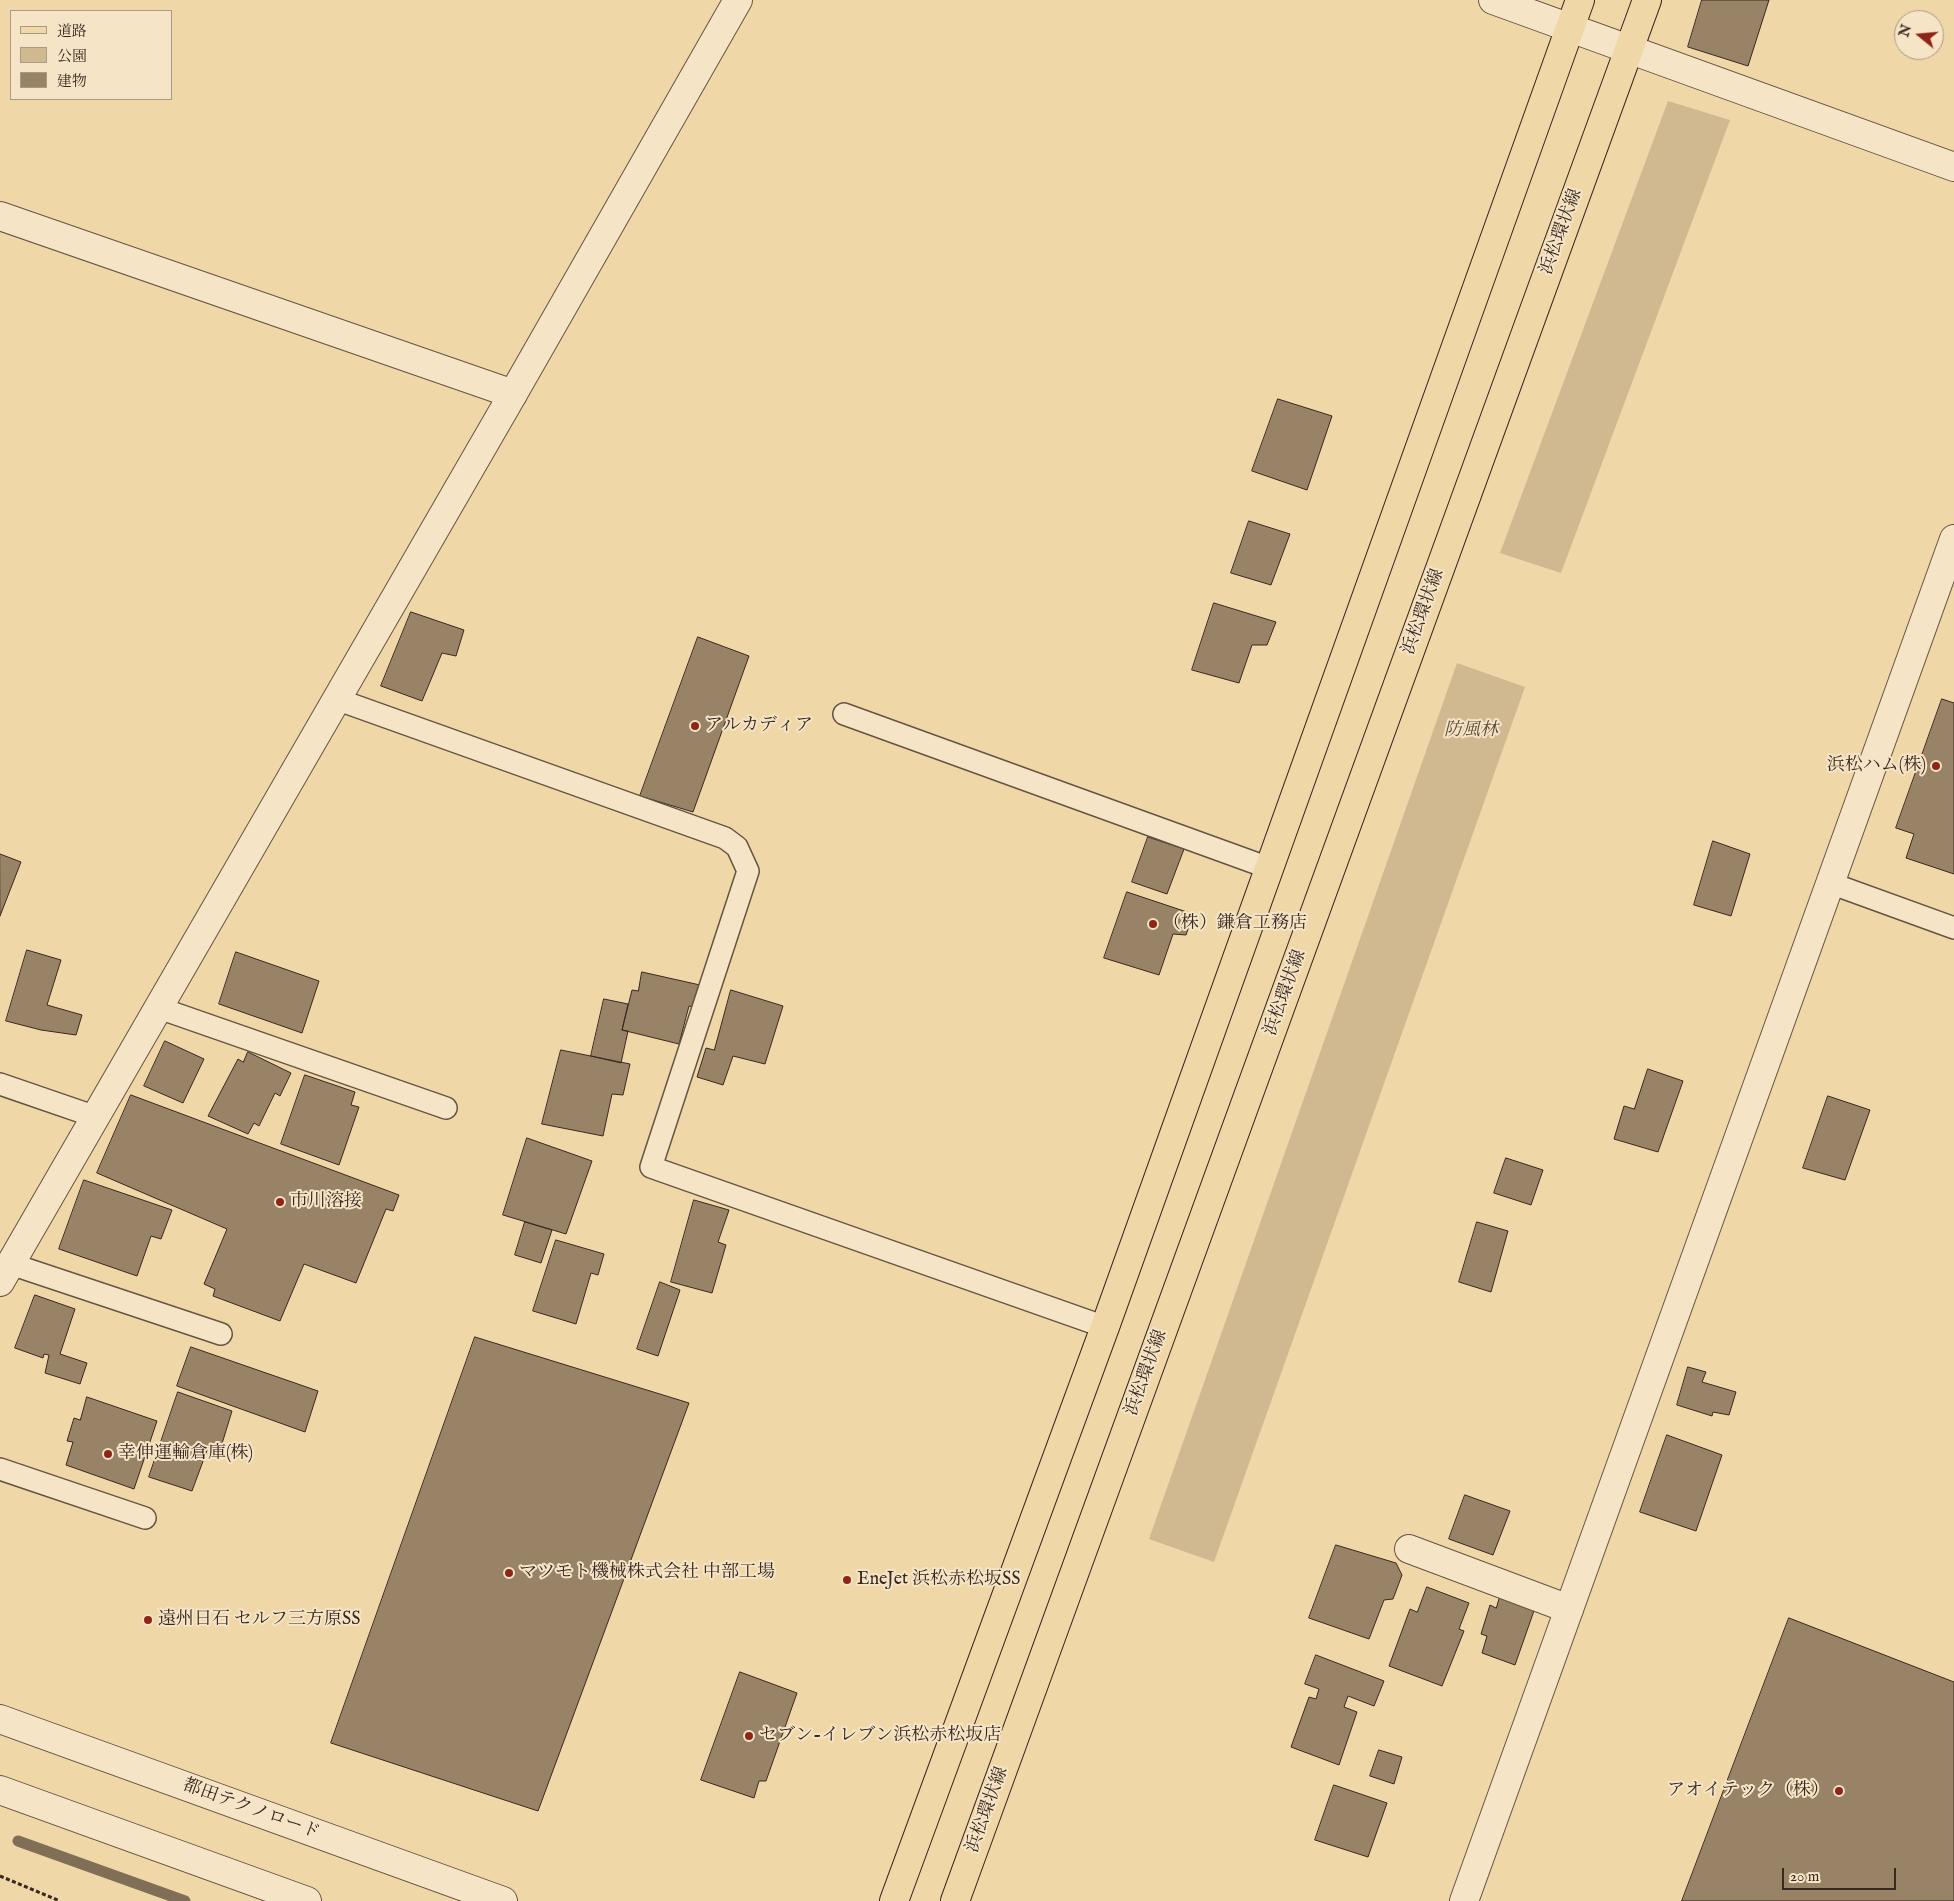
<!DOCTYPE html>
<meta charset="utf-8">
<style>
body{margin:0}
#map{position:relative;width:1954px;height:1901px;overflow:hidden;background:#efd7a8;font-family:"IM FELL English","Noto Serif JP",serif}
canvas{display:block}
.legend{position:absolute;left:10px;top:10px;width:162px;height:90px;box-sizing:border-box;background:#f5e5c6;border:1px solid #aa9984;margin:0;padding:6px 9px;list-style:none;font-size:15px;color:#392821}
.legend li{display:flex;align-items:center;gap:10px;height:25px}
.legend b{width:25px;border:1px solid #aa9984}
.north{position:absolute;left:1894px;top:10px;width:50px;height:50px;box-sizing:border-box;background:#f5e5c6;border:1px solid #aa9984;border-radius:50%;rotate:287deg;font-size:14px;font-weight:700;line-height:20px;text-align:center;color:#392821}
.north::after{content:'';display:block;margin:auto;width:18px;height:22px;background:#8f2418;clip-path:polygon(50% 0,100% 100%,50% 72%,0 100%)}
.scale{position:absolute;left:1782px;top:1868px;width:114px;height:22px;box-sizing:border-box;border:2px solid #392821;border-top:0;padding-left:6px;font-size:15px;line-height:18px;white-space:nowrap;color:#392821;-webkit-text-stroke:4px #f5e5c6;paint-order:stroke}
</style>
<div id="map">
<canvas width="1954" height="1901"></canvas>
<ul class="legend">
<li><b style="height:6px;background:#efd7a8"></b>道路</li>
<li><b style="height:14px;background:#d0b991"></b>公園</li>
<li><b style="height:14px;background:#988367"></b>建物</li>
</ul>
<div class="north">N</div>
<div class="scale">20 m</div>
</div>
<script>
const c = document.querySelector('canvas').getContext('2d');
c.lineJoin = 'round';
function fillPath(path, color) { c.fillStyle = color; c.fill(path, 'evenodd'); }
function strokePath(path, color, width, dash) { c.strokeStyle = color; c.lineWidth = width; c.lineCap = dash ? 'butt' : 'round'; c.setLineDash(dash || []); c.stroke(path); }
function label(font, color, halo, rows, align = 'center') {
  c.font = font + ' "IM FELL English","Noto Serif JP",serif'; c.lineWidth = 4; c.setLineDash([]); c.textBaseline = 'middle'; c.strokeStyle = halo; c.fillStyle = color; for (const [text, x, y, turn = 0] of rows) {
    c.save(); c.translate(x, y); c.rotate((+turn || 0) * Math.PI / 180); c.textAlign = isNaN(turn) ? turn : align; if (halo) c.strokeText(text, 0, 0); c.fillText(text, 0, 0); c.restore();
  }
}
fillPath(new Path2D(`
 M1668,101L1730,120L1561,573L1500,553Z
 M1457,663L1525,687L1214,1562L1149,1539Z`), '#d0b991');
strokePath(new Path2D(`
 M18,1841L185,1901`), '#816e56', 11);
const building = new Path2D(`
 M1702,0H1769L1748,66L1688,47Z
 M1278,399L1332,416L1307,490L1252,471Z
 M1249,521L1290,534L1271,585L1231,573Z
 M1214,603L1276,622L1267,645H1252L1239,683L1192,670Z
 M411,612L464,630L456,656L442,653L422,701L381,686Z
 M698,637L749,656L693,812L640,796Z
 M1942,699L1954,703V874L1906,858L1914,834L1896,828Z
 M1148,837L1184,849L1167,894L1132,882Z
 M1713,841L1750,854L1731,916L1694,905Z
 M0,854L21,862L0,916Z
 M1127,892L1193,914L1186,935L1173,934L1159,975L1104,958Z
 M27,950L61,960L47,1005L82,1015L76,1035L41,1030L6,1021Z
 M236,952L319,981L302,1033L219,1004Z
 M642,972L700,985L694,1007L689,1006L679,1044L622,1030L632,990L638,991Z
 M731,990L783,1006L765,1064L733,1056L723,1085L697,1077L706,1048L714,1050Z
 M604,999L628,1004L622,1030L628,1031L621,1063L591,1056Z
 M165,1041L204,1059L183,1103L144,1086Z
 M561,1050L630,1064L623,1095L612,1094L603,1136L542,1124Z
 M248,1052L291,1073L280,1096L275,1093L259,1126L254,1123L248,1134L208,1116L238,1059L243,1062Z
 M1648,1069L1683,1081L1658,1152L1614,1139L1624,1106L1634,1109Z
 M305,1075L355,1092L351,1105L359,1107L339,1165L281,1144Z
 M131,1095L399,1195L393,1211L386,1209L356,1283L304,1264L280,1321L213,1296L215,1289L204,1284L227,1229L97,1173Z
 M1828,1096L1870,1110L1845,1180L1803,1168Z
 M527,1138L592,1161L566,1234L503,1215Z
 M1506,1158L1543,1170L1531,1205L1494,1193Z
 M84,1180L172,1210L161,1239L151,1236L137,1276L59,1249Z
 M694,1200L729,1210L718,1242L726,1245L712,1293L671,1282Z
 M525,1222L552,1230L541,1263L515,1255Z
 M1477,1222L1508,1231L1491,1292L1459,1282Z
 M556,1240L604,1254L598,1275L591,1273L576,1324L533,1311Z
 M660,1282L680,1290L658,1356L637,1349Z
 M35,1295L75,1309L60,1354L87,1363L80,1384L45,1373L49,1355L44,1354L43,1358L15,1348Z
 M475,1337L689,1403L538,1811L331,1743Z
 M191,1347L318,1391L305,1432L177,1386Z
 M1688,1367L1706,1372L1702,1382L1736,1392L1729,1415L1713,1412L1712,1416L1677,1405Z
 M178,1392L232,1411L221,1447L209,1445L192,1491L149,1477Z
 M87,1397L157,1421L134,1489L66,1465L73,1442L67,1441L74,1418L80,1420Z
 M1667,1435L1722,1455L1696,1531L1640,1512Z
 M1465,1495L1510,1511L1493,1555L1449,1539Z
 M1336,1545L1396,1563L1402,1575L1393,1599L1384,1600L1369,1639L1309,1618Z
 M1427,1587L1469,1603L1459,1629L1464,1631L1442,1686L1389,1666L1410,1609L1417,1612Z
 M1501,1593L1536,1605L1515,1665L1482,1653L1487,1636L1481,1634L1490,1605L1496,1608Z
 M1789,1618L1954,1682V1901H1682Z
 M1316,1655L1384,1681L1374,1706L1348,1696L1344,1707L1357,1712L1339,1765L1291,1747L1309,1697L1316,1699L1319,1689L1305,1684Z
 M740,1672L797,1693L766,1781H759L754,1798L701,1780Z
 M1379,1750L1402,1757L1394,1784L1370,1776Z
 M1334,1785L1387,1803L1368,1857L1315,1840Z`);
fillPath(building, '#988367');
strokePath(building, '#392821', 1);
const service = new Path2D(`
 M336,699L725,838L737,847L748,871L651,1167L1105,1327
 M844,714L1269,868
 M1830,883L1954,928
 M159,1008L446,1108
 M0,1084L96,1117
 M11,1264L221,1334
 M0,1469L145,1518`);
const minor = new Path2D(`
 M0,216L513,394
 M1409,1549L1569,1609`);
const tertiary = new Path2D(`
 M1493,0L1954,167
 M0,1282L513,394L738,0
 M0,1719L503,1901
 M0,1790L307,1901
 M1464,1901L1954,539`);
const primary = new Path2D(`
 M894,1901L1105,1327L1580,0
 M955,1901L1647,0`);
strokePath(service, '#665443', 24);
strokePath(minor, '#665443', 30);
strokePath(tertiary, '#665443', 30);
strokePath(primary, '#392821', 30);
strokePath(new Path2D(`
 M0,1876L60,1901`), '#392821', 3, [4, 2.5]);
strokePath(service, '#f5e5c6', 21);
strokePath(minor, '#f5e5c6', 28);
strokePath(tertiary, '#f5e5c6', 28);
strokePath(primary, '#efd7a8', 28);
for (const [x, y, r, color] of [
 [695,726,5,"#8f2418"],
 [1936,766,5,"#8f2418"],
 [1153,924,5,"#8f2418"],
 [280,1202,5,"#8f2418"],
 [108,1454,5,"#8f2418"],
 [509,1573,5,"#8f2418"],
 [847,1580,5,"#8f2418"],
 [148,1620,5,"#8f2418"],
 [749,1736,5,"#8f2418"],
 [1839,1791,5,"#8f2418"]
]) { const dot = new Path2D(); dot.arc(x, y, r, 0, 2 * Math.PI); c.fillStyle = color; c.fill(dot); strokePath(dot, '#f5e5c6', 2); }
label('18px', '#392821', '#f5e5c6', [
 ["浜松環状線",1562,232,-70],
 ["浜松環状線",1424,612,-70],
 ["浜松環状線",1286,993,-70],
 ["浜松環状線",1147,1373,-70],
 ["都田テクノロード",251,1810,20],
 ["浜松環状線",988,1810,-70]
]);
label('18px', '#392821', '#f5e5c6', [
 ["アルカディア",705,726],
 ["浜松ハム(株)",1926,766,"right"],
 ["（株）鎌倉工務店",1163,924],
 ["市川溶接",290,1202],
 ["幸伸運輸倉庫(株)",118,1454],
 ["マツモト機械株式会社 中部工場",519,1573],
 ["EneJet 浜松赤松坂SS",857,1580],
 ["遠州日石 セルフ三方原SS",158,1620],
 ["セブン-イレブン浜松赤松坂店",759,1736],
 ["アオイテック（株）",1829,1791,"right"]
], 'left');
label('italic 18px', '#5f4c3d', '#f5e5c6', [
 ["防風林",1471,731]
]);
</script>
